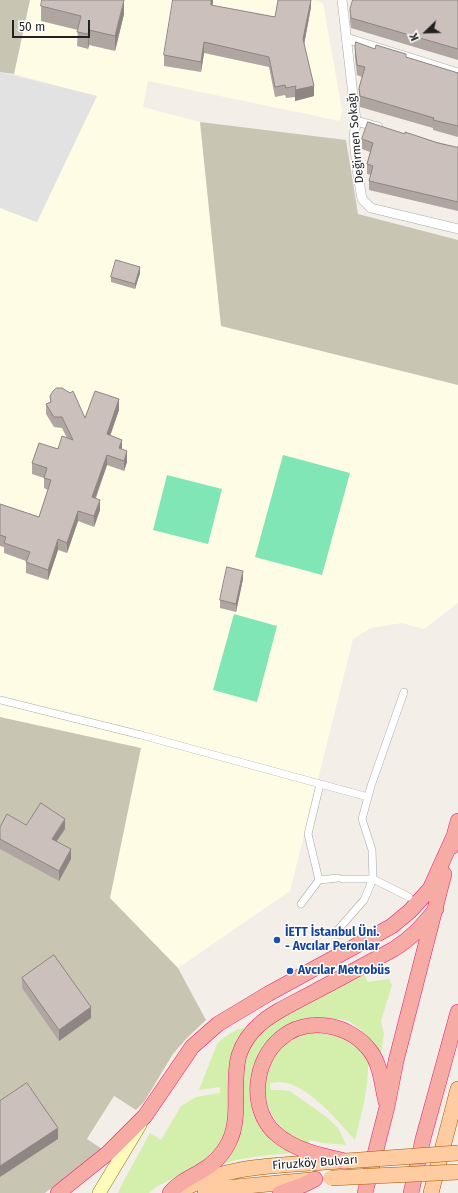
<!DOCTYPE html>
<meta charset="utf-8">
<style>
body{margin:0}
#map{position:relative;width:458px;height:1193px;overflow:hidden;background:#f3eee8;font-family:"Fira Sans",sans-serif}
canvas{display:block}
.north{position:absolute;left:406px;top:12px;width:40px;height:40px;-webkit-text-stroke:3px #fff;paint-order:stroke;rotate:247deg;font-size:11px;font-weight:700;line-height:16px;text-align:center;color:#222}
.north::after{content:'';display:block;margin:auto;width:14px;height:18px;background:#222;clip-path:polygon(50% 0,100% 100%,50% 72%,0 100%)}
.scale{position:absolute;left:12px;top:20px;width:78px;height:18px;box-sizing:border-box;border:2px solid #222;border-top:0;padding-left:5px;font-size:12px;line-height:14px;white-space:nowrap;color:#222;-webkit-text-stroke:3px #fff;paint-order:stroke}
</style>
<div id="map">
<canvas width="458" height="1193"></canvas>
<div class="north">K</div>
<div class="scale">50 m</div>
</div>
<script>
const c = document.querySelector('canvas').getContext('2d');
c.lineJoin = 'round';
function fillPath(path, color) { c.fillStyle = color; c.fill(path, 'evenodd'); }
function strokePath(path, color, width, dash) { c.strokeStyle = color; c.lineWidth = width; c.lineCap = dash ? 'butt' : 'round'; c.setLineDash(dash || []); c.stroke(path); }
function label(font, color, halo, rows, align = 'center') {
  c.font = font + ' "Fira Sans",sans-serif'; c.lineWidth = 3; c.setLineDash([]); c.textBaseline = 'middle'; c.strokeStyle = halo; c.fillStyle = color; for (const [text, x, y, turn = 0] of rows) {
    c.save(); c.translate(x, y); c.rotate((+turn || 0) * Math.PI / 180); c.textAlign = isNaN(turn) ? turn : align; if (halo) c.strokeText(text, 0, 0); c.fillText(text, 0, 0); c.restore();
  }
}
fillPath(new Path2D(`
 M30,0H311L323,3L342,110L340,121L148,81L143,107L200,122L221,326L458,385V603L424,629L402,623L371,628L353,639L290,891L178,968L206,1020L186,1039L173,1054L144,1102L136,1110L114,1096L88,1139L45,1193H0V208L37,222L96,96L14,74Z`), '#fffce5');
fillPath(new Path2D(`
 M0,0H30L14,74L0,72Z
 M200,122L346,140L358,214L458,240V385L221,326Z
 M0,717L141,748L110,898L178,968L206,1020L186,1039L173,1054L144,1102L136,1110L114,1096L87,1139L102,1149L45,1193H0Z`), '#c8c6b2');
fillPath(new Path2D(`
 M363,973L368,982L389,979L392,985L381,1021L384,1034L381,1053C374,1044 360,1027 350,1022C331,1013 299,1026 279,1031L252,1093L294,1153C270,1155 244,1156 221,1165L238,1139L241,1127L243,1112L241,1097L244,1062L249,1046L269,1024Z
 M242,1028H246L229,1131L211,1159L156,1187L149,1193H118L122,1184L150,1133L161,1140L181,1106L196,1097L220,1093V1087L199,1090L217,1044C224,1036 232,1032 242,1028Z
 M314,1032L344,1038L358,1047L371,1064L368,1066C368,1092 361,1115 355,1140C338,1121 306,1082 279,1082C276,1082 273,1083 270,1083L271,1090H281L290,1091L328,1118L339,1129L346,1145L323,1143L310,1140L308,1144C302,1141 295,1140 291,1136C259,1113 256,1069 286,1044C294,1037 305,1034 314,1032Z`), '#d4efac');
fillPath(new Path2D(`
 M283,455L350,473L322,575L255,557Z
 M167,475L222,489L208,544L153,530Z
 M234,614L277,626L257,702L213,690Z`), '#81e6b5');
fillPath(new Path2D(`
 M0,72L97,96L37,222L0,208Z`), '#e2e2e2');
const pedestrian = new Path2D(`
 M0,700L141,735L368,797
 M343,879H373L409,897
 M319,880L338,878
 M301,904L319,880L308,834L320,784
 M339,935L336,932L364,900L373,879L372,850L362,819L371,786L404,692`);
const minor = new Path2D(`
 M342,0L356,121L354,138L357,169L362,199L371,208L458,229
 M346,38L458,73
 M356,121L378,127`);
const secondary = new Path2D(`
 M99,1193L140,1125`);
const primary = new Path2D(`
 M178,1192C228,1163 283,1166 339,1161
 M205,1193L213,1190L225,1188L311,1180
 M431,1193L458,1089`);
const trunk = new Path2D(`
 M451,847L458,821
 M346,1161C321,1156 293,1150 274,1132C249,1107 254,1061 280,1039C307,1015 351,1024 371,1052C381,1066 382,1086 386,1102
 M58,1193L108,1153L145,1116L192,1047L218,1024L268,994L392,926L410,911L430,889L453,838
 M170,1193C178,1183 189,1178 200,1172C212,1165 223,1155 229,1142C242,1116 231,1083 239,1055C243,1043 250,1033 259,1025C274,1011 296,1002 314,992C341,978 368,963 394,949C412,938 423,925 436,909
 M280,1193L303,1185L315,1179
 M365,1193L387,1107L396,1061L444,874
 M411,1193L423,1139L458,1012`);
strokePath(pedestrian, '#a9a9a9', 8);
strokePath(minor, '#a9a9a9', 10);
strokePath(secondary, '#818200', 14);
strokePath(primary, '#a05a00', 16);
strokePath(trunk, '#e91d78', 16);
strokePath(pedestrian, '#fff', 7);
strokePath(minor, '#fff', 9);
strokePath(secondary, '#fefbbb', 13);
strokePath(primary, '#ffcca1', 15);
strokePath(trunk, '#f6aca4', 15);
const primaryBridge = new Path2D(`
 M346,1161L458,1153
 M331,1178L458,1172`);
strokePath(primaryBridge, '#a05a00', 16, []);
strokePath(primaryBridge, '#ffcca1', 15);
fillPath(new Path2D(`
 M213,0L212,6L275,17L311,0V7L304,44L314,96L295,101V97L286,98L285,95L275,97L269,67L204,53L201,72L164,66V55Z
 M458,0V60L351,28L350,20V9Z
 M41,6L124,14L115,51L89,45L88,49L77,46L78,30L41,21Z
 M355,47L375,49L406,57L458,73V137L433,130V128L360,107L359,98V88L362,77L357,75L355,57Z
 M405,134L456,147H458V211L369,190V181L371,175L367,174V164L370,152L362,149V139Z
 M140,273L135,289L111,282V277Z
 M50,396L85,418L119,410L110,435L122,449L127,462L124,471L107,465L96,498L100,510L94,527L78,521L67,553L58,550L48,580L26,573V561L4,553V547L0,546V504L39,517L48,490L44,488V478L32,474V463L58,449L67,438L62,428L54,427L46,414V404L50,402Z
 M243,579L236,612L220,608V600Z
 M26,825L65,829L56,841L71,859L59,881L0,849V827Z
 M22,978L91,1018L59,1041L22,988Z`), '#afa5a1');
fillPath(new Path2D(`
 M124,0V14L115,51V36Z
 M211,0H213V2L211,16Z
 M311,0V7L303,50V39Z
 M89,30V45L88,49V34Z
 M204,42V53L201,72V62Z
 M314,86V96L295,101V90Z
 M140,267V273L135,289V284Z
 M119,399V410L107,445V434Z
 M122,440V450L119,448Z
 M127,451V462L124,471V461Z
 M107,455V465L92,507V497Z
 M100,500V510L94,527V516Z
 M78,511V521L67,553V543Z
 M58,539V550L48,580V570Z
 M243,571V579L236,612V604Z
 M65,819V829L52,848V839Z
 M71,849V859L59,881V871Z
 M91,1007V1018L59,1041V1030Z
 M58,1128V1139L0,1177V1166Z`), '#8e8683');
const building = new Path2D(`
 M42,0H124L115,36L89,30L88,34L77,32L81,16L41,6Z
 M173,0H211V5L275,17L278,0H311L303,39L314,86L295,90L296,86L286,88L285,85L275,87L269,57L204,42L201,62L164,55Z
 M353,0H458V49L351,18L350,9Z
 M356,42L375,49L376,45L406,54V57L458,73V126L433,120L434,118L360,96L359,88L365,67L357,65L355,47Z
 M368,122L405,134V132L438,143L456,147H458V202L369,181L373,166L367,164L373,143L362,139Z
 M116,260L140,267L135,284L111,277Z
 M57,388H62L70,393L73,391L85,418L95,391L119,399L107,434L122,440L119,448L127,451L124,461L107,455L92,497L100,500L94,516L78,511L67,543L58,539L48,570L26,562L30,552L4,543L6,537L0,535V504L39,517L51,480L44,478L47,468L32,463L39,443L58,449L62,436L73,440L62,417H54L46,404L51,402L50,396L53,391Z
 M227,567L243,571L236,604L220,600Z
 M41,803L65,819L52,839L71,849L59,871L0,839V827L7,814L26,825Z
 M54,955L91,1007L59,1030L22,978Z
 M27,1083L58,1128L0,1166V1101Z`);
fillPath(building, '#cbc0bb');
strokePath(building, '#8e8683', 1);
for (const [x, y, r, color] of [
 [277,940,4,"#1a4fb4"],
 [290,971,4,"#1a4fb4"]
]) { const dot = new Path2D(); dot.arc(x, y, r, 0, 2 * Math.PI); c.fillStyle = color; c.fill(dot); strokePath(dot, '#fff', 1.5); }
label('12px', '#222', '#fff', [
 ["Değirmen Sokağı",356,138,-95],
 ["Firuzköy Bulvarı",315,1163,-4]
]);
label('bold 12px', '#164399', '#fff', [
 ["İETT İstanbul Üni.",285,933],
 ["- Avcılar Peronlar",285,947],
 ["Avcılar Metrobüs",298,971]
], 'left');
</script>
